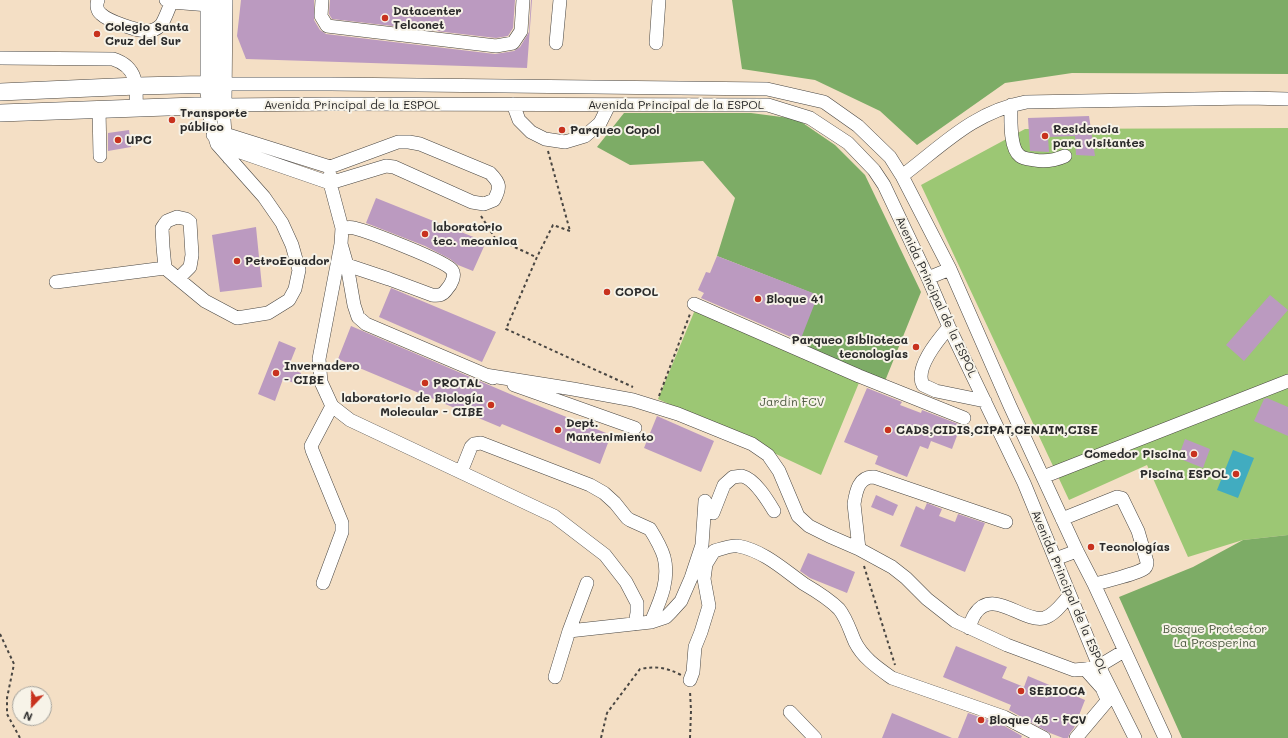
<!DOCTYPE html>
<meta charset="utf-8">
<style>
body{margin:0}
#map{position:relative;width:1288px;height:738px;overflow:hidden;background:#f4dfc5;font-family:Mali,sans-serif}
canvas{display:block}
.north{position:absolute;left:12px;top:686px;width:40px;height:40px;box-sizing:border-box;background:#f7f3e8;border:1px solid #a5a39c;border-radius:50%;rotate:202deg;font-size:11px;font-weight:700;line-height:16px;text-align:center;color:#2b2b2b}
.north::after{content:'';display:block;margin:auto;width:14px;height:18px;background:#c8321e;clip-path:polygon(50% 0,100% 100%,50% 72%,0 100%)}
</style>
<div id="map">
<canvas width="1288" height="738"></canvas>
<div class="north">N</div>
</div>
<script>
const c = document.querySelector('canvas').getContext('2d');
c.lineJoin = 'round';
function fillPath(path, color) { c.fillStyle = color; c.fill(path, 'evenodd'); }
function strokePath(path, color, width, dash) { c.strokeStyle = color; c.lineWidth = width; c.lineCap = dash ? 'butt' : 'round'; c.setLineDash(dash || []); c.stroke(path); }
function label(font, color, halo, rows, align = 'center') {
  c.font = font + ' Mali,sans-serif'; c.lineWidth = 4; c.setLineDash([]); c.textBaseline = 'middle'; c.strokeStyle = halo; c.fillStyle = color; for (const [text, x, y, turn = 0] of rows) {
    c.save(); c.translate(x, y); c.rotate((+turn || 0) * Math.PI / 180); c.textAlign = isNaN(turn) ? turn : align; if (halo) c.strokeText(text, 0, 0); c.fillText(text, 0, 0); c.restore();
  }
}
fillPath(new Path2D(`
 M1288,128V535L1243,540L1188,557L1147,465L1069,500L921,185L1025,129Z
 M697,305L863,373L821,475L658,399Z`), '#9cc774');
fillPath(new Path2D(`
 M732,0H1288V74L1072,73L1005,83L917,145L880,111L815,80L742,69Z
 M624,113H751L797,119L835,145L865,175L921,292L885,381L795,345L817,295L717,256L735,198L703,161L630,165L597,147Z
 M1288,535V738H1182L1119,597L1193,567L1243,540Z`), '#7dac66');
fillPath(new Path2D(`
 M1233,450L1254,458L1238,498L1217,490Z`), '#41acc0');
fillPath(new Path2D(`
 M241,0H314V20L320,30L326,34L495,54L514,51L520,47L529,32L531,0H532L527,68L246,59L237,36Z
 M330,0H515L513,28L508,36L496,38L332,19L329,14Z
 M1089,116L1095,156L1076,155L1075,136L1048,137L1049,152L1030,151L1028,118Z
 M129,130L131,147L108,151V133Z
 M376,198L486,242L473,271L458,265L450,259L425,246L366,223Z
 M256,227L262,287L220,292L212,235Z
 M717,256L818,295L800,341L701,298L704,293L698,290L706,272L710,273Z
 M391,288L496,332L482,362L379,317Z
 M1270,295L1288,310L1244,361L1226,345Z
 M351,326L517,397L611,435L600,464L502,424L500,427L338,359Z
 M279,341L296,348L288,368L301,373L297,384L283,379L275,401L258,394Z
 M867,388L902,402L900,405L921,413L922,410L961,425L952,449L931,441L928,449L920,446L907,477L875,464L878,456L844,442Z
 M1267,398L1288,407V436L1254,421L1264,399Z
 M657,416L714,441L701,472L644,448Z
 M1185,439L1210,449L1203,468L1178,458Z
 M876,495L898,505L893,516L871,507Z
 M927,503L942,509L939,516L955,522L958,514L985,523L965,572L900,546L916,506L924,510Z
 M808,553L855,572L847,593L810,578L800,571Z
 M956,646L1007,667L1002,678L1024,687L1028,676L1085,700L1074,728L1070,733L1068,738H1063L1050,733L1009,710L1011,705L943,677Z
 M892,713L952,738H882Z
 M968,713L1001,724L1022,736L1021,738H958Z`), '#bb9ac0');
const minor = new Path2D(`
 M98,0C96,5 97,11 101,14C108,21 137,31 147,31C152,31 157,29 161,25C164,21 170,6 172,0
 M166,0L171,2L209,5
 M322,0L321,16L327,26L496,46L513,43L521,31L523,0
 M556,43L560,0
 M656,43L659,0
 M0,58L113,59C138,67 137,86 136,108
 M223,84H331L767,89L824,102L858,126L890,157L902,176L950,269L1010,406L1077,551L1094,584L1165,738
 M513,104L519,120L531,132L545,139L565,142L585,136L600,123L609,105
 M1011,105C1011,117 1009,148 1020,156C1024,159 1029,159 1034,160C1045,162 1056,160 1065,156
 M99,109L100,156
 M213,135L225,134L330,167L398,142H409L420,144L490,173C500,183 501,187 494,200L484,204L472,202L394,167L386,166L330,183L217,144
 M229,158L225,134L223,105L332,104L768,105L810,118L848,143L874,170L884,185L928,278L949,327L1024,483L1099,666L1135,738
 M330,175V183L342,228L341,244L347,265L354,305L358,317L366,324L493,378
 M902,176C943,145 973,112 1026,102L1249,98L1288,99
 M342,228C346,228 350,227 354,228C367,231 446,261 452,270C456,275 451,285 447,289C443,295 439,296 432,295L389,279L347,265
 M341,244L319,359L321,382L332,406L350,420L554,516L605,555L626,582L637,603V613L635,624
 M928,278L950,269
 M178,279L190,267L192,255L190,222L186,219L177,217L167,221L164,225L162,228L163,247L165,268L205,301L237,318L268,313L289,300L295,289L299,270L292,245L282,223L264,197L217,144L211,125L209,106
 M56,282L165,268
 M694,304L859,376L964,418
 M949,327C938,340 914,368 923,385L936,391L985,401
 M485,375L573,389L633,400L678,414L752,444L768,455L779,471L798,516L809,526L829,536L859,549L892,567L906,578L927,599L955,621L1007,645L1074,670L1085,669L1099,666L1124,651
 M514,385L635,428
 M461,472L471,447L474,444L481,443L590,485L604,493L615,503L627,518L630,520L650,529C655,537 661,547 664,557C670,580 660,601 651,622
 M1043,477L1288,381
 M713,513L724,485L733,477C735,477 739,476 742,476C755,479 768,501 774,511
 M1062,519L1117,497L1122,498L1138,531L1147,562C1147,565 1147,566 1145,568C1139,573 1104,582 1094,584
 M859,549L854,504C856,491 859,476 874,477L1006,522
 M1055,559L1077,551
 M323,583L342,532V523L312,450L311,446L332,406
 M969,628C971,623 972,618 975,614C993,587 1023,623 1044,618C1055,615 1063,602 1070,595
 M569,631L587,583
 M1085,669L1102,688L1106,697
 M555,677L569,631L651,622L666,617L671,612L681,601L691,578L702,545L705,501
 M690,680L693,672L695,647L701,632L709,606L704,579L706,564L714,551C721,549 731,545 738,546C764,551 783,569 804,584C816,591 829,599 839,609C847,619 850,631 855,642C863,658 878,668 892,678L1004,717L1044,738
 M790,712L815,738
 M1076,738L1113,694`);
const major = new Path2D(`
 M209,0V94
 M0,92L137,86L223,84
 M0,113L223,105L224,0`);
strokePath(minor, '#494642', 14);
strokePath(major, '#494642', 18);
strokePath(new Path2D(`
 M548,151L570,231
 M481,216L495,238L536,257
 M570,231L553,225L537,257L506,329L633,387
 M659,396L690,314
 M864,566L895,665
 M0,634L14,664L7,698V714L20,738
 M601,738L607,713L640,669C655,666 666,667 681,675
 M690,738L691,711L690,691`), '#494642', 2, [3, 3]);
strokePath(minor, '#fff', 13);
strokePath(major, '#fff', 17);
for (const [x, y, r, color] of [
 [385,18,4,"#c8321e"],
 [97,34,4,"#c8321e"],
 [172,120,4,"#c8321e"],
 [562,130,4,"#c8321e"],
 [1045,136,4,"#c8321e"],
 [118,140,4,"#c8321e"],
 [425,234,4,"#c8321e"],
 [237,261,4,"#c8321e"],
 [607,292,4,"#c8321e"],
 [758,299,4,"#c8321e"],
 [916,347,4,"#c8321e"],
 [276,373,4,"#c8321e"],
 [425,383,4,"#c8321e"],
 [491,405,4,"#c8321e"],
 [558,430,4,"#c8321e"],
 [888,430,4,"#c8321e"],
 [1194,454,4,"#c8321e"],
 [1236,474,4,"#c8321e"],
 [1091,547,4,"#c8321e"],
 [1021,691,4,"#c8321e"],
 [981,720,4,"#c8321e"]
]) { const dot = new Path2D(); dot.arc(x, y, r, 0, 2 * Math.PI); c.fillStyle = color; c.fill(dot); strokePath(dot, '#f7f3e8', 1.5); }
label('bold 12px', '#2b2b2b', '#f7f3e8', [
 ["Datacenter",393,11],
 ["Telconet",393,25],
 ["Colegio Santa",105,27],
 ["Cruz del Sur",105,41],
 ["Transporte",180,113],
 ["público",180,127],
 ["Residencia",1053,129],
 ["para visitantes",1053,143],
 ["Parqueo Copol",570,130],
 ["UPC",126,140],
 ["laboratorio",433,227],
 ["tec. mecanica",433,241],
 ["PetroEcuador",245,261],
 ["COPOL",615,292],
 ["Bloque 41",766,299],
 ["Parqueo Biblioteca",908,340,"right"],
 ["tecnologias",908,354,"right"],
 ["Invernadero",284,366],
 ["- CIBE",284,380],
 ["PROTAL",433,383],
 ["laboratorio de Biología",483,398,"right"],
 ["Molecular - CIBE",483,412,"right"],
 ["Dept.",566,423],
 ["Mantenimiento",566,437],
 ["CADS,CIDIS,CIPAT,CENAIM,CISE",896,430],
 ["Comedor Piscina",1186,454,"right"],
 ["Piscina ESPOL",1228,474,"right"],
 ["Tecnologías",1099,547],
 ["SEBIOCA",1029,691],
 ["Bloque 45 - FCV",989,720]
], 'left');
label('12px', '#2b2b2b', '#f7f3e8', [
 ["Avenida Principal de la ESPOL",352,105],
 ["Avenida Principal de la ESPOL",676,105],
 ["Avenida Principal de la ESPOL",936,297,65],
 ["Avenida Principal de la ESPOL",1069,592,67]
]);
label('12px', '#4d5a41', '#f7f3e8', [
 ["Jardín FCV",792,402],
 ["Bosque Protector",1215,629],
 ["La Prosperina",1215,643]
]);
</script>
